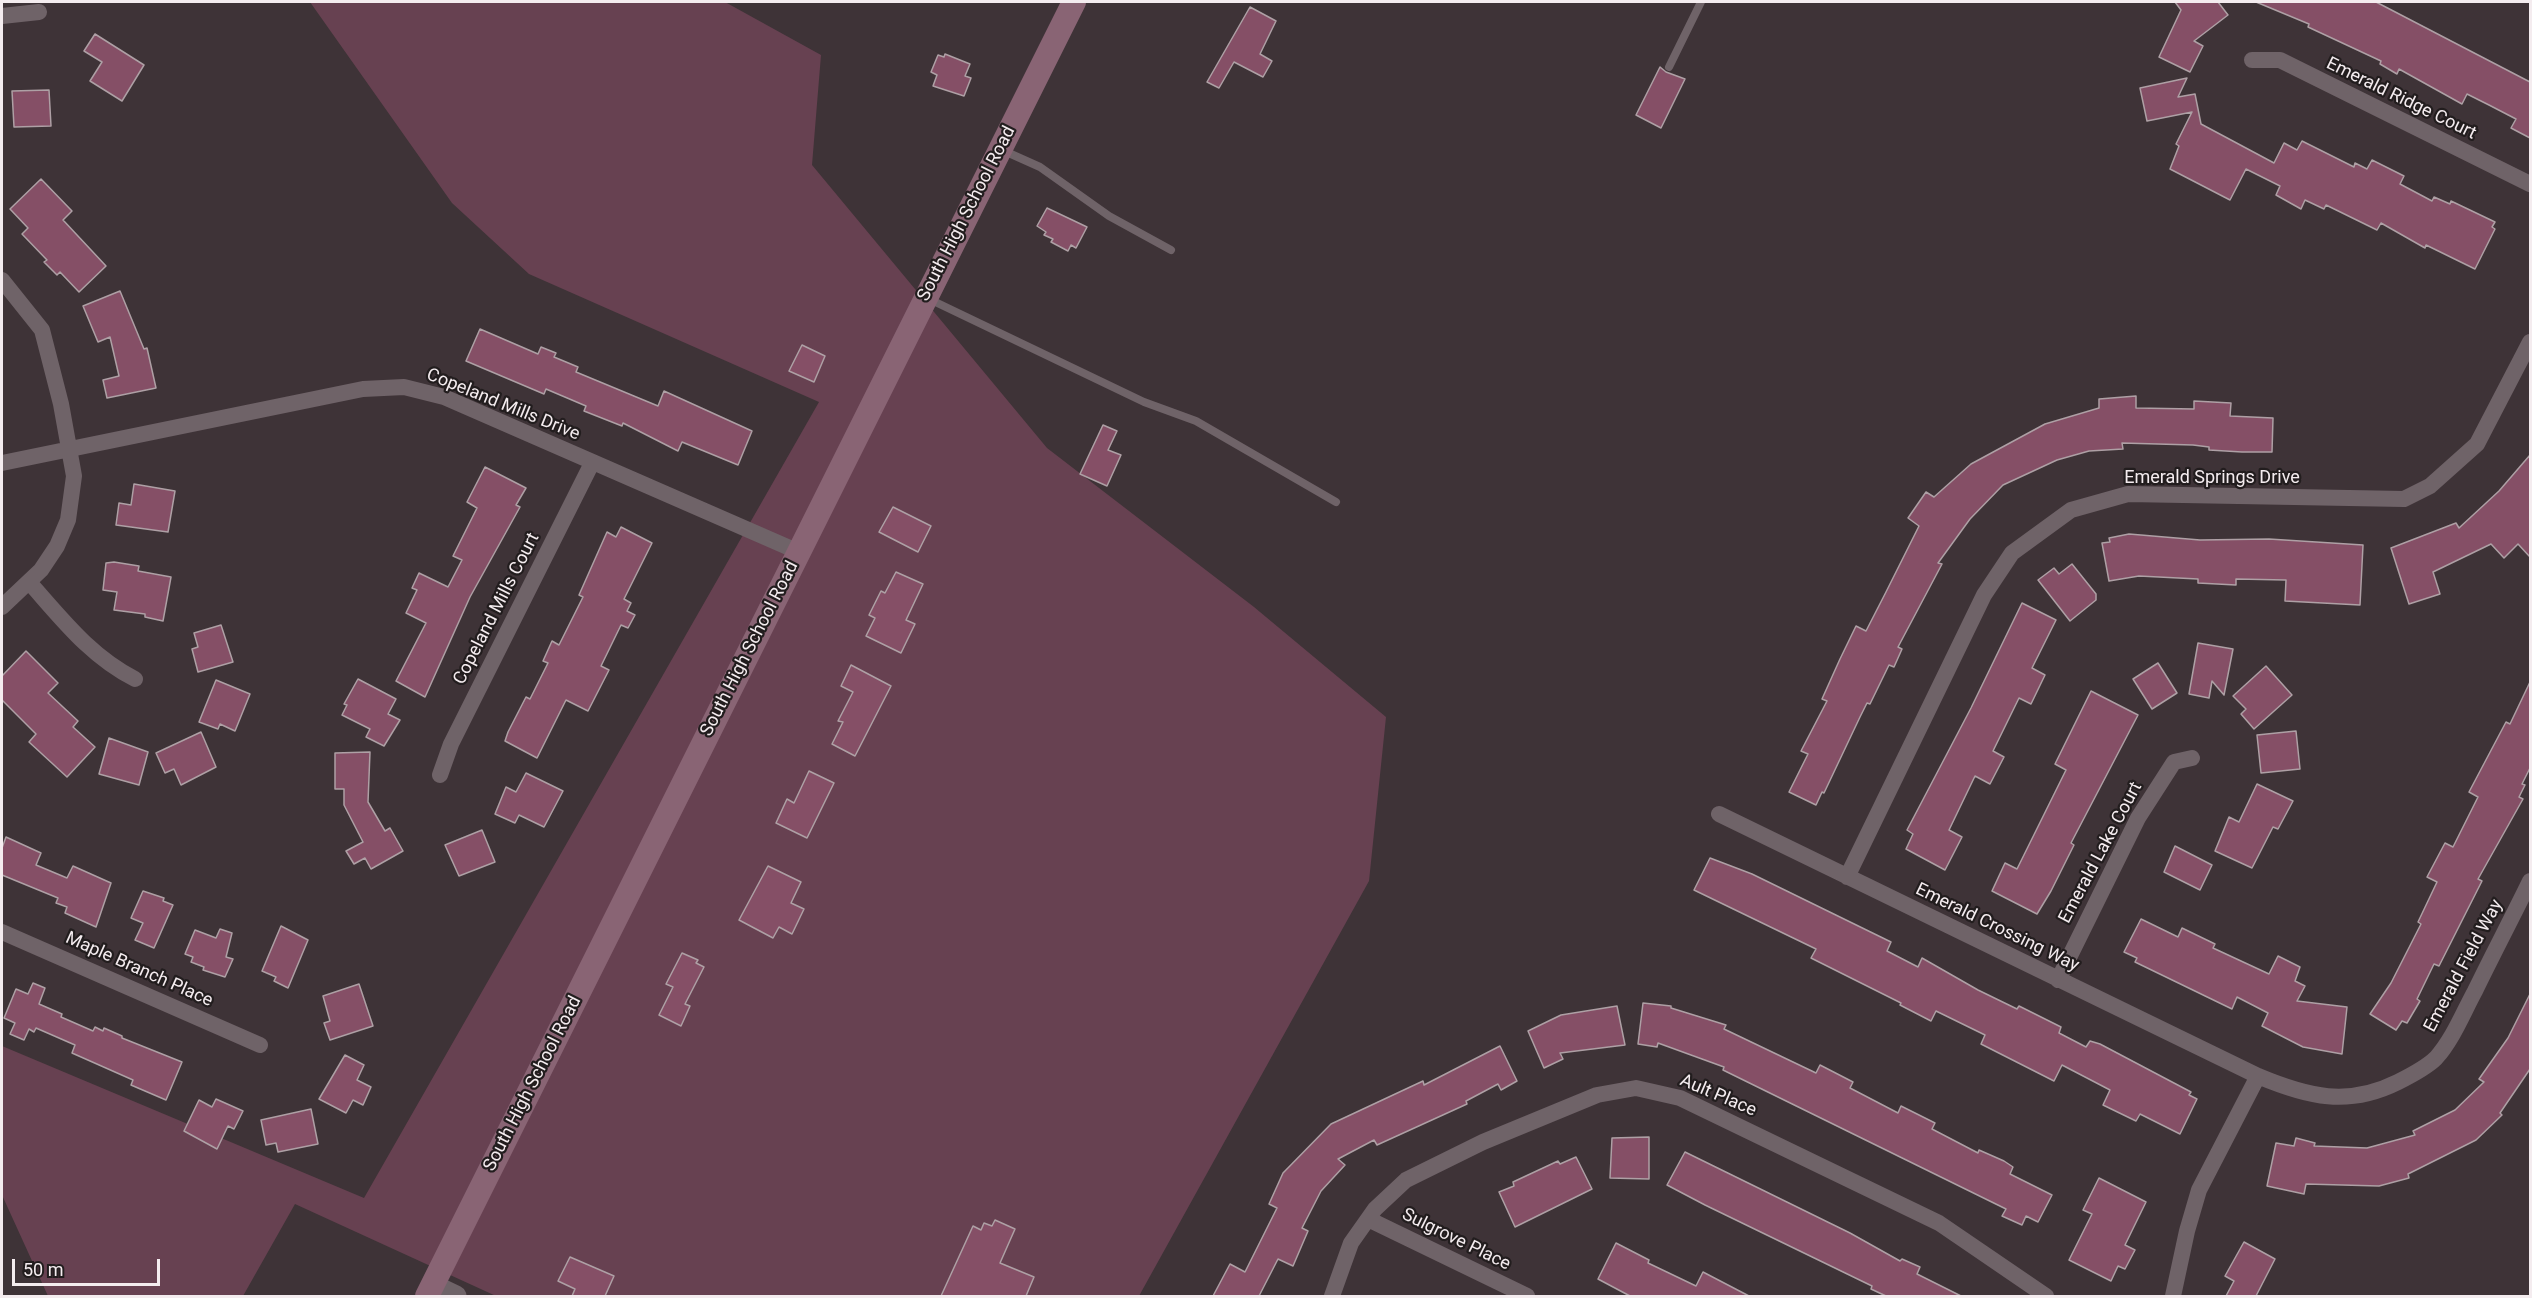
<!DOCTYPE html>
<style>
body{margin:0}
#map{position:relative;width:2532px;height:1298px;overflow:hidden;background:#3e3337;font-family:Roboto,sans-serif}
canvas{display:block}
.frame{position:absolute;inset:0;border:3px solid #f4ecef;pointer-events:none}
.scale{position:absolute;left:12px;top:1259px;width:148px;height:27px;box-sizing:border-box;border:3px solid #f4ecef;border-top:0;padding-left:8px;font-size:18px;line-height:21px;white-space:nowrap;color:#f4ecef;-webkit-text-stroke:4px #221d1e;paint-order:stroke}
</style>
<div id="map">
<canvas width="2532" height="1298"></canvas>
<div class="frame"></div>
<div class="scale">50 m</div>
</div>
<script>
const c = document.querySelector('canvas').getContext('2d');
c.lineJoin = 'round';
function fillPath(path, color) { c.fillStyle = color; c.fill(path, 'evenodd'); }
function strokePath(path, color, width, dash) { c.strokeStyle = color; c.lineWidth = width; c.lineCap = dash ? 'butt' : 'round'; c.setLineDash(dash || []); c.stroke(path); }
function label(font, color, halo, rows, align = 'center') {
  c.font = font + ' Roboto,sans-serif'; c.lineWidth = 4.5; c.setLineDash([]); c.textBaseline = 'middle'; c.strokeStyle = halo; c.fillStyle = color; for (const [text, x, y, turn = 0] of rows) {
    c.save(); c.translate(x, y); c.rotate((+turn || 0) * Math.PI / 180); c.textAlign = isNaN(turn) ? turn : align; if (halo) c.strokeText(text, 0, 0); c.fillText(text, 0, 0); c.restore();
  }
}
fillPath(new Path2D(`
 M310,2H725L821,55L812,165L1047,448L1254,607L1386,717L1369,881L1139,1296H496L295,1204L243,1296H48L2,1195V1046L364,1198L819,402L529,274L452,203Z`), '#674151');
const building = new Path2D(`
 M2175,2H2218L2228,15L2194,41L2203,46L2190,72L2159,57L2181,10Z
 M2256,2H2376L2530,82V138L2511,128L2516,119L2489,105L2467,94L2462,104L2399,69L2397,74L2380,64L2381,61L2308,27L2309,24Z
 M1250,7L1276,21L1260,54L1272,61L1263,77L1234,62L1219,88L1207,82Z
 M95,34L144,65L122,101L90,81L102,62L84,51Z
 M945,54L970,64L965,76L971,78L964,96L933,86L937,75L931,72L938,55L944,57Z
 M1660,67L1666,72L1685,79L1661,128L1636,115Z
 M2187,78L2178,97L2195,94L2201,124L2274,163L2284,143L2297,150L2302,141L2354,167L2355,163L2367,169L2372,160L2404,176L2400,184L2432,201L2434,197L2450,204L2451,201L2495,222L2492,227L2495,229L2475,269L2426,245L2425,248L2381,223L2377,230L2326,205L2324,209L2305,200L2301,209L2276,195L2280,186L2246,169L2230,200L2170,169L2179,146L2176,144L2192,112L2147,121L2140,88Z
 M49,90L51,126L14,127L12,91Z
 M41,179L72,211L63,220L106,266L79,292L60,272L57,275L44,262L47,260L22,234L28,228L10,209Z
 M1047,208L1087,227L1076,248L1071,245L1068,251L1051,242L1053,239L1044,235L1046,232L1037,226Z
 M120,291L144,349L147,348L156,388L107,398L103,380L119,376L110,337L98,342L83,306Z
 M480,329L538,354L541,347L556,353L554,357L578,367L576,372L658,406L664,391L752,431L738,465L682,442L678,451L623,423L622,426L584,411L586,406L546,389L544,394L466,361Z
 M802,345L825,356L814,382L789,371Z
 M2136,396V408L2194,409V401L2231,403L2230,416L2273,418L2272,452H2242L2209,450V447L2193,445L2122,443L2123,449L2089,451L2057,460L2003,485L1970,519L1938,563L1942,564L1898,647L1902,649L1894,667L1889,665L1870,704L1867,703L1860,717L1824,793L1822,792L1816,805L1789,792L1808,754L1801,751L1827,701L1822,699L1840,659L1856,626L1866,631L1886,592L1919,526L1908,518L1926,492L1934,497L1971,464L2045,424L2099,408V399Z
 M1103,425L1117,431L1108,450L1121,455L1107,486L1080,474Z
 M2530,455V557L2518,544L2504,558L2491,544L2433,572L2440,594L2409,604L2391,548L2456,523L2459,528L2499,491Z
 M485,467L526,488L516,505L520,507L470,597L425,697L396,681L426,623L406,613L417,590L412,588L419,573L448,587L462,560L453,556L477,508L467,502Z
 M134,484L175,491L168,532L116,525L119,503L131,505Z
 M893,507L931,526L918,552L879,532Z
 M621,527L652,543L624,599L631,603L627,611L635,615L628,628L621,625L601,666L609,670L588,711L566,700L537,758L505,741L508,732L526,697L530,699L548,663L543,661L552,641L559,645L583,597L579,595L607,532L616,537Z
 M2129,534L2200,540L2269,539L2363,545L2360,605L2285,601L2286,580L2236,579V585L2198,583V579L2139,576L2109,581L2102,543L2110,542L2109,538Z
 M114,562L139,566L138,571L171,577L163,621L145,617V614L114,610L117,592L103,590L106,563Z
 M2072,564L2096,594V600L2070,621L2038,580L2054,568L2059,574Z
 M896,572L923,584L906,620L915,624L901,653L866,636L875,618L869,615L881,591L885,593Z
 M2022,603L2056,620L2032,668L2045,675L2031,704L2019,698L1993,751L2004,757L1990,784L1975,776L1949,830L1962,837L1945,870L1906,849L1913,834L1907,830L1971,708Z
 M221,625L233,662L198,672L192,649L198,647L194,633Z
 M2198,643L2233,649L2224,695L2212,681L2209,698L2189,694Z
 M26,651L58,683L48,693L78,721L73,727L95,747L67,777L29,742L36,734L2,700V676Z
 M2158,663L2177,693L2152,709L2133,679Z
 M851,665L891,686L855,756L832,744L843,722L838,721L853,692L841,686Z
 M2266,666L2292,695L2254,729L2241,714L2246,709L2233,696Z
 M358,679L396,699L388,714L400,720L384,746L366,737L370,729L342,715L347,705L344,704Z
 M216,680L250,694L235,731L220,724L218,729L199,722Z
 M2530,682V768L2522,784L2525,785L2519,797L2523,799L2478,879L2482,881L2439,966L2434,964L2417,999L2420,1001L2407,1023L2402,1021L2396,1030L2370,1014L2391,983L2421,924L2418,922L2437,882L2427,877L2445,843L2453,847L2478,797L2469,792L2506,722L2510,724Z
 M2091,691L2138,715L2071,843L2074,845L2051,891L2037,914L1992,891L2005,863L2017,869L2066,770L2055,764Z
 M2296,731L2300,769L2261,773L2257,735Z
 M201,732L216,767L181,785L174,769L165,773L156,753Z
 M109,738L148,752L139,785L99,774Z
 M370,752L368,802L385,831L390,828L403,851L371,869L365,858L354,864L346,851L363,842L344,805V789H335V753Z
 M809,771L834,783L807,838L776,823L787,799L794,803Z
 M526,773L563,791L544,827L519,815L515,823L495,814L506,787L516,792Z
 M2257,784L2293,801L2278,829L2273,827L2252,868L2215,851L2229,817L2239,822Z
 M482,830L495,862L459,876L445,845Z
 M6,837L41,853L36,865L67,878L73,866L111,883L96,927L65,913L67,907L56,903L58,898L2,875V848Z
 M2175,846L2212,865L2200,890L2164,872Z
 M1710,858L1752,874L1891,942L1887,951L1918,967L1922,958L1978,990L2017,1009L2019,1006L2061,1027L2059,1033L2086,1047L2090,1041L2100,1044L2191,1092L2189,1095L2197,1099L2180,1134L2140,1114L2136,1121L2103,1105L2110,1090L2062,1065L2054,1081L1981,1044L1985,1035L1936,1011L1931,1021L1900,1005L1901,1003L1811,958L1816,949L1694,890Z
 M768,866L801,882L791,903L804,909L792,934L779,927L773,938L739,920Z
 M143,891L164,898L163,901L173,905L154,948L135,940L143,923L131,918Z
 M2141,919L2178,937L2182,928L2215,944L2213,948L2269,974L2278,956L2300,967L2295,981L2305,986L2297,1001L2347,1007L2342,1054L2303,1047L2262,1026L2268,1013L2237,997L2232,1009L2135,962L2137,958L2124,952Z
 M281,926L308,940L288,988L274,981L276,977L262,971Z
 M220,929L232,933L226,957L233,959L225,977L203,970L204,967L191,962L193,957L185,954L195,930L216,938Z
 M682,953L698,960L696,963L704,967L685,1004L690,1006L681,1026L659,1015L673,987L666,984Z
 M33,983L45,988L39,1004L62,1014L61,1017L93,1031L95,1027L103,1031L104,1028L122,1036V1038L182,1062L166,1100L131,1085L133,1080L72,1053L75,1045L36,1028L34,1032L29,1029L24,1040L10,1034L15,1023L4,1018L16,989L28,994Z
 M359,984L373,1026L330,1040L324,1023L330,1021L323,996Z
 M2530,994V1069L2500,1113L2502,1115L2476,1140L2408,1174L2409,1178L2379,1186L2306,1184L2304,1194L2267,1186L2276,1143L2294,1146L2296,1138L2315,1143L2314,1146L2367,1148L2415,1135L2413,1131L2455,1110L2484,1082L2479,1079L2508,1038Z
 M1643,1003L1671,1006V1008L1726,1025L1724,1029L1816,1073L1820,1065L1853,1082L1850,1088L1898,1113L1901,1106L1935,1123L1932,1129L1978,1153L1979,1150L2004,1161L2013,1167L2010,1174L2052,1195L2038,1222L2026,1216L2022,1225L2002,1216L2006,1209L1723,1070L1724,1067L1658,1043L1657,1047L1638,1044Z
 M1617,1006L1625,1045L1560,1053L1563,1059L1544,1068L1528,1031L1561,1015Z
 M1500,1046L1517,1081L1501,1090L1498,1084L1466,1101L1467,1104L1377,1145L1374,1140L1338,1159L1345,1165L1321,1191L1302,1228L1308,1231L1293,1266L1278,1259L1259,1296H1213L1230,1264L1245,1272L1277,1208L1269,1204L1283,1173L1331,1124L1423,1081L1424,1085Z
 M345,1055L364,1065L357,1080L371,1087L363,1105L353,1100L346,1113L319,1099Z
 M216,1099L243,1111L234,1129L228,1126L217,1149L184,1131L199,1100L212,1107Z
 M311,1109L318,1144L278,1152L276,1143L266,1145L261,1120Z
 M1649,1137V1179L1610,1178L1612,1138Z
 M1685,1152L1850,1233L1900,1261L1902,1259L1920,1267L1917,1274L1961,1296H1886L1871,1289L1872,1286L1705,1205L1667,1185Z
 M1576,1157L1592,1189L1515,1227L1499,1192L1514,1186L1513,1182L1558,1161L1560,1164Z
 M2099,1178L2146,1202L2125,1245L2135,1250L2125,1269L2118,1266L2111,1281L2069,1260L2092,1214L2083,1210Z
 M995,1220L1015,1229L1000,1263L1034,1277L1026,1296H941L973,1226L981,1230L984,1223L992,1226Z
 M2244,1242L2275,1259L2256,1296H2226L2234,1281L2225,1276Z
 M1616,1243L1649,1260L1648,1263L1696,1286L1703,1272L1749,1296H1630L1598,1279Z
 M570,1257L614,1276L605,1296H572L575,1289L558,1281Z`);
fillPath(building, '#854f66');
strokePath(building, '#aea0a5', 1.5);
strokePath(new Path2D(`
 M1669,67L1701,2
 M1002,150L1040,167L1109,216L1171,250
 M929,299L1144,402L1196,421L1336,502`), '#6f6368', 8);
strokePath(new Path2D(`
 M2,16L39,12
 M2252,60H2280L2530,184
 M2,280L42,330L61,404L74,476L68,520L57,546L41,570L2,607
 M2,463L363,389L404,387L444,397L799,552
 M29,582C62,619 90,656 135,679
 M440,775L451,744L592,463
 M1719,814L2258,1076C2308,1097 2348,1107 2398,1082C2410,1076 2426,1068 2436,1058C2453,1039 2463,1013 2475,991C2493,954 2512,918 2530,881
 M1847,877L1984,595L2012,553L2071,510L2128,494L2404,499L2430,486L2477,444L2530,342
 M2,932L260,1045
 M2058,980L2138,818L2174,762L2192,758
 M1368,1219L1527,1296
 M1332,1296L1351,1243L1375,1209L1406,1180L1483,1142L1597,1095L1636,1088L1680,1098L1939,1223L2046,1296
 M2173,1296L2187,1231L2199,1190L2258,1076`), '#6f6368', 16);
strokePath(new Path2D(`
 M433,1285L456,1296`), '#6f6368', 21);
strokePath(new Path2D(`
 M427,1296L1074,2`), '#896474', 24);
label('18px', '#f4ecef', '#221d1e', [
 ["Emerald Ridge Court",2401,99,26],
 ["South High School Road",967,214,-63],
 ["Copeland Mills Drive",503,405,22],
 ["Emerald Springs Drive",2212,478],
 ["Copeland Mills Court",497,609,-63],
 ["South High School Road",750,649,-63],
 ["Emerald Lake Court",2101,853,-62],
 ["Emerald Crossing Way",1997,928,26],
 ["Emerald Field Way",2464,966,-62],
 ["Maple Branch Place",139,970,24],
 ["South High School Road",533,1084,-63],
 ["Ault Place",1718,1096,23],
 ["Sulgrove Place",1456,1240,26]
]);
</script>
